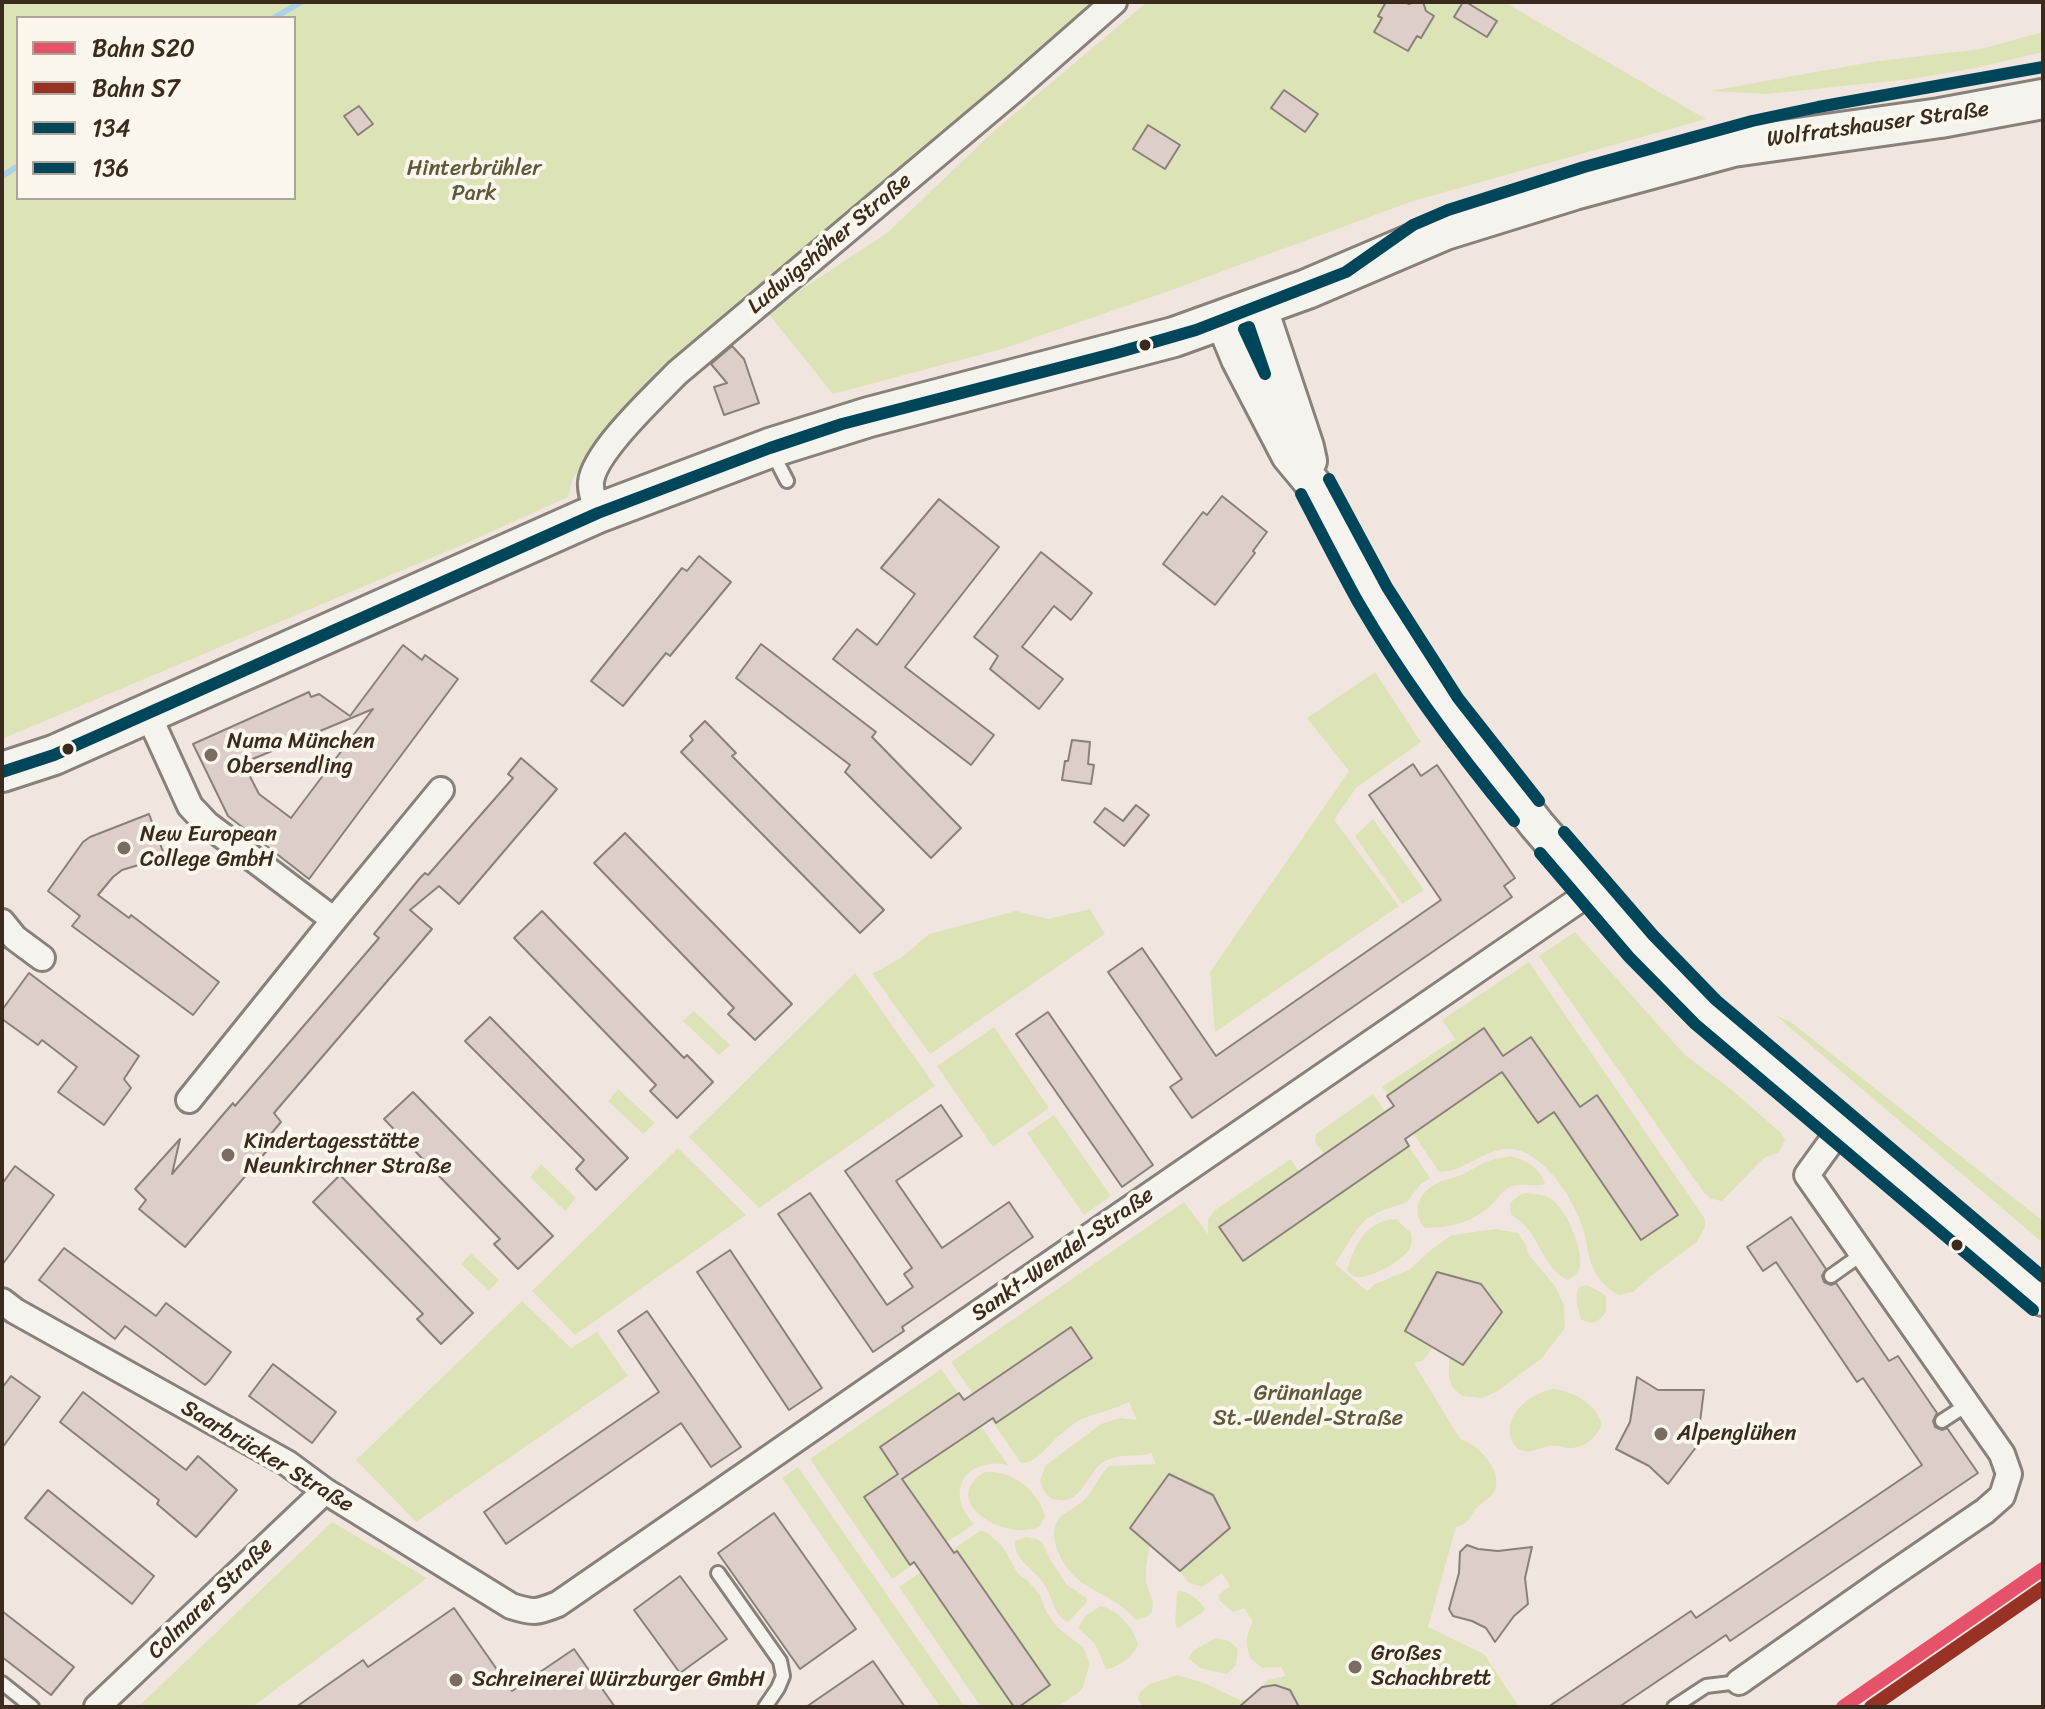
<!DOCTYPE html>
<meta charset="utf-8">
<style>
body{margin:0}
#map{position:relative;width:2045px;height:1709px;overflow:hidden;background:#f1e6df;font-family:Sriracha,sans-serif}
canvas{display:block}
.frame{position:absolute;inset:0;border:4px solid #3b2a1e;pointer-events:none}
.legend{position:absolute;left:16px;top:16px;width:280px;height:184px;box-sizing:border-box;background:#fbf7ec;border:2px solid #aea59a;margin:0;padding:10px 14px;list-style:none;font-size:24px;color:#3b2a1e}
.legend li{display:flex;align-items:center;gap:16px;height:40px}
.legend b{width:40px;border:2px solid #aea59a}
</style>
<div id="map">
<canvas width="2045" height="1709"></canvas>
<div class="frame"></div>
<ul class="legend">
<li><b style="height:10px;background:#e7526b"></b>Bahn S20</li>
<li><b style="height:10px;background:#983224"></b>Bahn S7</li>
<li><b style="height:10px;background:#00465a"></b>134</li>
<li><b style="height:10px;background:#00465a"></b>136</li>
</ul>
</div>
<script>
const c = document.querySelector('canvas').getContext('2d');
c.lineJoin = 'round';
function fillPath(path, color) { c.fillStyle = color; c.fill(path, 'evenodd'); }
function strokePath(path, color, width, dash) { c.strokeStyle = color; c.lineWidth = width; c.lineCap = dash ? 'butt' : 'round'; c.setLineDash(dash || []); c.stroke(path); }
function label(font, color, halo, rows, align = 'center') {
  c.font = font + ' Sriracha,sans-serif'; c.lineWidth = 8; c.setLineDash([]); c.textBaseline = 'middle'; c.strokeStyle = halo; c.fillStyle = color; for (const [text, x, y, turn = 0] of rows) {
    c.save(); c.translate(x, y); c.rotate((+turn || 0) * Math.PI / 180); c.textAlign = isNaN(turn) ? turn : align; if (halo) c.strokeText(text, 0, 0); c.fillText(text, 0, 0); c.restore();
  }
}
fillPath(new Path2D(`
 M2,2H1100L672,362L624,409L573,478L568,497L462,545L2,739ZM18,18H294V198H18Z
 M1147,2H1504L1706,119L1413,201L1166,292L1002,349L833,394L767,312L887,233L995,130Z
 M2043,32V52L1975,68L1912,79L1766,94L1710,91L1871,62L1981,49Z
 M1375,672L1421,742L1356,788L1334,820L1399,906L1215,1032L1210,972L1349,771L1307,718Z
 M1373,819L1424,890L1402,904L1355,836Z
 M1090,909L1105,934L930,1054L872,974L901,958L929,934L1016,911L1049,919Z
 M1575,932L1685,1055L1732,1090L1781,1133L1785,1140L1779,1152L1764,1158L1722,1201L1711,1199L1704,1193L1539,956Z
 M1529,962L1705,1219V1227L1697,1242L1651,1276L1633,1292L1618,1295C1607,1288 1598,1280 1593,1268C1588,1257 1587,1244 1584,1232C1576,1202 1543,1149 1509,1149C1483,1149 1465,1172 1439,1172L1382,1087L1455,1039L1442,1020Z
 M855,973L935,1086L759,1208L689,1137Z
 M694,1011L730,1045L719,1055L683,1021Z
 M1775,1015L1791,1022L2043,1221V1243Z
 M994,1027L1049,1108L993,1147L937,1066Z
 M618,1089L655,1123L643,1134L608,1101Z
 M1373,1094L1430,1178L1420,1185L1407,1202L1381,1211L1367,1218L1356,1231L1335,1264L1367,1291L1375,1284L1409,1270L1432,1249L1452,1235L1496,1229L1518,1233L1526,1245L1528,1254L1555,1286L1564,1305L1565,1328L1541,1359L1496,1392L1482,1398L1462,1396L1452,1387L1449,1376V1357L1433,1348L1422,1361L1414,1363L1460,1439C1478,1444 1500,1468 1496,1487C1494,1498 1481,1502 1475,1510C1474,1511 1468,1521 1468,1521C1465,1524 1460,1526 1456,1527L1428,1627L1484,1654L1519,1707H1143L1138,1699L1140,1692L1150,1684L1177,1675L1204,1683L1240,1700L1250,1698L1268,1680L1286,1676L1281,1667L1262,1668L1250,1658C1246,1646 1245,1633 1253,1622L1244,1608L1233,1612L1220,1601L1218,1595L1230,1586L1222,1573L1202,1587L1188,1582L1180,1571L1229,1528L1214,1495L1169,1474L1149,1548L1146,1567V1582L1153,1602L1152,1612L1148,1616L1136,1620C1121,1602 1103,1596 1084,1584C1067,1573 1045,1541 1058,1520C1063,1512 1080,1506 1087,1497C1095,1487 1099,1475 1109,1466L1156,1464L1151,1453C1138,1458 1121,1453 1107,1460C1086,1469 1084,1508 1054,1499C1045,1496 1042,1489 1040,1480L1046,1465L1101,1424L1120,1418L1137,1420L1129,1402C1113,1410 1098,1412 1082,1419C1074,1423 1067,1429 1061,1434C1048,1444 1038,1463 1021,1463L951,1362L1184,1202L1208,1234V1220L1215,1210L1291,1159L1299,1172L1324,1154L1315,1142L1316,1134Z
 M1054,1115L1111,1196L1084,1215L1027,1133Z
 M678,1148L746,1215L575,1335L532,1291Z
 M1510,1156C1525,1159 1541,1169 1545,1184C1534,1188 1520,1181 1508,1188C1501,1192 1496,1201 1490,1206C1470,1224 1451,1227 1425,1228C1409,1211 1420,1191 1439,1182C1446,1179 1455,1178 1463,1174C1472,1170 1481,1163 1491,1160C1497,1158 1503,1158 1510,1156Z
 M541,1164L576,1198L565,1211L530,1177Z
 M1526,1193C1534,1194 1544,1194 1551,1199C1566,1208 1583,1249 1580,1266C1579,1273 1574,1276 1568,1280C1540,1268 1540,1229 1511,1215L1510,1203L1521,1194Z
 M1396,1219L1411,1233C1412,1240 1412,1245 1408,1251C1402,1261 1369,1279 1357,1277C1352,1276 1350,1273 1347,1270C1355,1244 1367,1220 1396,1219Z
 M471,1253L499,1280L489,1291L461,1264Z
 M1586,1285L1599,1291L1606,1296V1312C1598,1322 1593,1326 1581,1319C1578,1309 1574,1297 1579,1287Z
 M522,1301L571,1348L597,1332L628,1376L416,1522L356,1460Z
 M941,1369L1008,1465C965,1457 944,1492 974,1524L892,1579L810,1459Z
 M1554,1389C1573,1391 1598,1405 1602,1425C1596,1438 1584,1449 1568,1448C1561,1447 1556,1445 1549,1446C1539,1448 1529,1455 1519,1449C1513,1446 1511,1440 1510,1434C1506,1411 1534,1392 1554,1389Z
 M798,1467L965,1707H940L782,1478Z
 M985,1472C1012,1470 1039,1491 1045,1517L1039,1527C1001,1542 938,1499 985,1472Z
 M332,1522L427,1578L252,1707H138Z
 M981,1530L989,1534L1003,1547L1018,1574L1028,1581L1040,1595L1047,1613L1058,1628L1083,1647L1090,1663L1083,1687L1078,1693L1057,1707H981L899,1587Z
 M1026,1537L1036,1539L1042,1542L1051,1561L1067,1585L1087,1598V1602L1068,1622C1054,1617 1052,1596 1044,1584C1035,1570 1013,1560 1015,1541Z
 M1179,1591C1189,1591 1200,1601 1205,1609L1202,1613L1178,1628L1175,1624L1177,1593Z
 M1101,1606C1119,1611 1133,1627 1138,1644C1135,1655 1118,1668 1106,1669L1095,1644L1078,1628L1085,1616Z
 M1216,1638L1229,1641L1238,1649L1236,1665L1227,1674L1200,1668L1188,1658L1194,1650Z`), '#dce4b7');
strokePath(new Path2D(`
 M274,18L301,2
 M2,176L18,166`), '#aad1e7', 6);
const building = new Path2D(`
 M1386,2H1405L1409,4L1414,2H1423L1426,11L1434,16L1421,38L1417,36L1408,51L1374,32L1382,18L1378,16Z
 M1463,2H1466L1497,21L1487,37L1454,17Z
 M1284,90L1318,114L1305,132L1271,108Z
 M359,106L373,124L358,135L344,116Z
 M1148,125L1180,145L1165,169L1133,149Z
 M732,346L744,359L759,403L724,415L714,387L727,383L711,364Z
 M1222,496L1267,532L1253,551L1255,553L1215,605L1163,564L1203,512L1207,515Z
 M939,499L999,547L905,667L994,735L971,765L833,659L857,629L877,645L915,594L881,568Z
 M1041,552L1092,593L1071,620L1054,606L1022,647L1063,679L1039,709L990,669L998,656L974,637Z
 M699,556L731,582L670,656L666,653L623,706L591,681L682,568L687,571Z
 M761,644L876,732L872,737L961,828L931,858L845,772L850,765L736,678Z
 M403,645L422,660L425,655L458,679L309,879L228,816L193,744L309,692L311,697L319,694L350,716ZM373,709L291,818L259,794L243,763Z
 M705,721L736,753L732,756L884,910L860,933L681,752L693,740L690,736Z
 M1072,740L1090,742L1088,764L1094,765L1091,784L1062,780L1065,761H1068Z
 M521,758L557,789L459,904L439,886L410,910L432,929L274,1113L281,1122L270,1135L276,1140L185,1247L139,1209L146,1200L135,1189L180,1139L172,1174L233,1103L235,1106L379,938L374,934L420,878L425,873L428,875L513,778L508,774Z
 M1413,764L1421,776L1437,765L1515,878L1504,886L1512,897L1192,1118L1170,1087L1182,1079L1108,972L1142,948L1216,1056L1441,900L1369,795Z
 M1136,805L1149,815L1124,846L1094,822L1105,808L1123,821Z
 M149,814L165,857L122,870L113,877L98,895L129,918L131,915L219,982L193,1015L72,926L80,916L48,891L83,842L90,837Z
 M625,833L792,1004L755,1040L728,1014L734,1008L594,863Z
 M542,911L684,1058L687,1055L713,1082L677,1118L650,1091L656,1085L514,938Z
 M29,973L139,1056L124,1079L131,1088L104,1125L58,1092L77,1067L42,1040L38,1045L2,1019V1010Z
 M1048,1012L1153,1165L1122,1187L1016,1034Z
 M490,1017L628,1158L596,1190L576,1169L584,1160L465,1041Z
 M1484,1028L1503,1056L1531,1037L1580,1107L1597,1095L1678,1215L1641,1240L1554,1112L1538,1123L1502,1072L1405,1139L1409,1146L1243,1261L1219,1227L1394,1106L1387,1096Z
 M413,1092L553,1236L518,1269L494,1244L500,1239L384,1119Z
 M941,1105L962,1136L896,1181L942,1248L1009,1202L1033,1237L902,1327L904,1331L873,1352L778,1214L810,1193L887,1305L913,1287L904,1274L912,1268L845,1171Z
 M15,1166L54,1195L2,1265V1184Z
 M340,1175L473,1313L441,1344L417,1319L423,1314L313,1202Z
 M1791,1217L1826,1269L1822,1276L1824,1282L1831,1285L1836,1283L1889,1361L1898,1356L1937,1413L1933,1421L1935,1427L1942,1430L1947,1428L1978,1473L1730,1641L1726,1635L1619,1707H1548L1691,1611L1696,1618L1922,1465L1863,1378L1857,1382L1776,1262L1763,1271L1747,1247Z
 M64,1248L156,1316L166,1303L231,1352L210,1380L205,1385L125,1326L115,1339L39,1280Z
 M730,1250L822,1388L789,1410L697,1272Z
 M1437,1272L1481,1284L1502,1312L1463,1365L1405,1331Z
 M647,1311L741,1447L711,1467L681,1423L506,1544L484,1512L659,1392L618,1331Z
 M1071,1327L1092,1358L996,1423L993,1418L902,1479L954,1553L957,1551L1050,1685L1019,1707H1014L914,1562L910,1565L864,1497L898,1474L880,1447L959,1393L964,1400Z
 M273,1364L336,1412L312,1443L249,1396Z
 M11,1376L40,1397L2,1448V1388Z
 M1637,1377L1658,1390H1704L1697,1446L1668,1484L1649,1466L1616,1449L1630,1422Z
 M83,1392L186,1470L198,1456L237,1490L196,1537L157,1504L159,1500L60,1422Z
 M1169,1474L1213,1495L1230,1528L1180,1571L1130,1528Z
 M48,1490L154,1576L132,1604L25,1518Z
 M774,1513L856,1629L800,1669L718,1553Z
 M1467,1545L1478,1549L1498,1551L1532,1547L1525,1578L1528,1604L1514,1616L1495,1642L1486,1628L1472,1621L1453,1616L1449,1609L1459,1573L1460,1552Z
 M680,1576L727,1639L680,1673L634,1610Z
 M454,1608L512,1691L574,1649L615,1707H296L363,1660L368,1667Z
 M2,1611L74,1667L51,1695L2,1657Z
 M873,1661L905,1707H806Z
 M1275,1685L1290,1690L1299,1707H1239L1262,1687Z`);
fillPath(building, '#decec8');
strokePath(building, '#88807a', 2);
const lane = new Path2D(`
 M772,452L787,481
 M1831,1276L1862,1254
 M1942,1421L1968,1404
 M718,1573L780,1661L783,1676L778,1688L765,1707
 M2,1683L32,1707
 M1674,1707L1706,1686L1739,1682`);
const street = new Path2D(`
 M598,513C595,503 590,493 591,482C594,452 656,395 677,373L1016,88L1114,2
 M148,714L190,806L207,824L334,920
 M2,922L15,938L42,958
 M189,1100L334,920L441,790
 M2,1301L15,1311L287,1463L325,1491L511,1606C533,1613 536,1613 558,1604L1106,1225L1592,891
 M1739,1682L1887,1578L1985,1511L2002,1496L2009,1474L2002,1454L1807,1175L1841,1128
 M97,1707L325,1491`);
const secondary = new Path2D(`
 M1259,306L1306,447L1309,461
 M1223,320L1239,359L1289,455L1314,485L1373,595L1445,707L1537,825L1641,946L1705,1012L1841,1128L2043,1298`);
const primary = new Path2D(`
 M2,772L54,755L598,513L770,448L869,417L1174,337L1307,289L1445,230L1574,190L1733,147L1940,118L2043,99`);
strokePath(lane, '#88807a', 18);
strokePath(street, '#88807a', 30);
strokePath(secondary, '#88807a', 40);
strokePath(primary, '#88807a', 44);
strokePath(lane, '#f5f3ee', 12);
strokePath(street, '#f5f3ee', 24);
strokePath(secondary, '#f5f3ee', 34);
strokePath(primary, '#f5f3ee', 38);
strokePath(new Path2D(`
 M2,772L54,755L598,513L770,448L842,424L1116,353L1196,330L1346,272L1413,225L1448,210L1584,167L1752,121L1818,107L2043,67`), '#00465a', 12);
strokePath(new Path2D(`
 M1249,327L1265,374L1244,329Z
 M1329,479L1387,587L1458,698L1539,801
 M1301,494C1320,530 1338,566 1358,602C1403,680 1457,752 1514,821
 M1564,832L1653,935L1716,1000L2043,1277
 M1540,853L1629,957L1695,1024L2033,1310`), '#00465a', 12);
strokePath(new Path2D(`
 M1843,1707L2043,1569`), '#e7526b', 14);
strokePath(new Path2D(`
 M1871,1707L2043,1588`), '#983224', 14);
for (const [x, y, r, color] of [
 [1145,345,7,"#3b2a1e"],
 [68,749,7,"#3b2a1e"],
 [211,755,8,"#7b6c62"],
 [124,848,8,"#7b6c62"],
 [228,1155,8,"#7b6c62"],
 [1957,1245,7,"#3b2a1e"],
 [1661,1434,8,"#7b6c62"],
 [1355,1667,8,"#7b6c62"],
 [456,1680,8,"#7b6c62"]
]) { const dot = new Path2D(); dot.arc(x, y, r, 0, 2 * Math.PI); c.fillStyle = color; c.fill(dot); strokePath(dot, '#fbf7ec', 3); }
label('22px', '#3b2a1e', '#fbf7ec', [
 ["Wolfratshauser Straße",1878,125,-8],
 ["Ludwigshöher Straße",830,244,-40],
 ["Sankt-Wendel-Straße",1063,1255,-35],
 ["Saarbrücker Straße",267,1457,31],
 ["Colmarer Straße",211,1599,-44]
]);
label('22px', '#5f583c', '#fbf7ec', [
 ["Hinterbrühler",474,169],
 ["Park",474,194],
 ["Grünanlage",1308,1394],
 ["St.-Wendel-Straße",1308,1419]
]);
label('22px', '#3b2a1e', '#fbf7ec', [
 ["Numa München",227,742],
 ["Obersendling",227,767],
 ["New European",140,835],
 ["College GmbH",140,860],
 ["Kindertagesstätte",244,1142],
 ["Neunkirchner Straße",244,1167],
 ["Alpenglühen",1677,1434],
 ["Großes",1371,1654],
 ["Schachbrett",1371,1679],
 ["Schreinerei Würzburger GmbH",472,1680]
], 'left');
</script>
